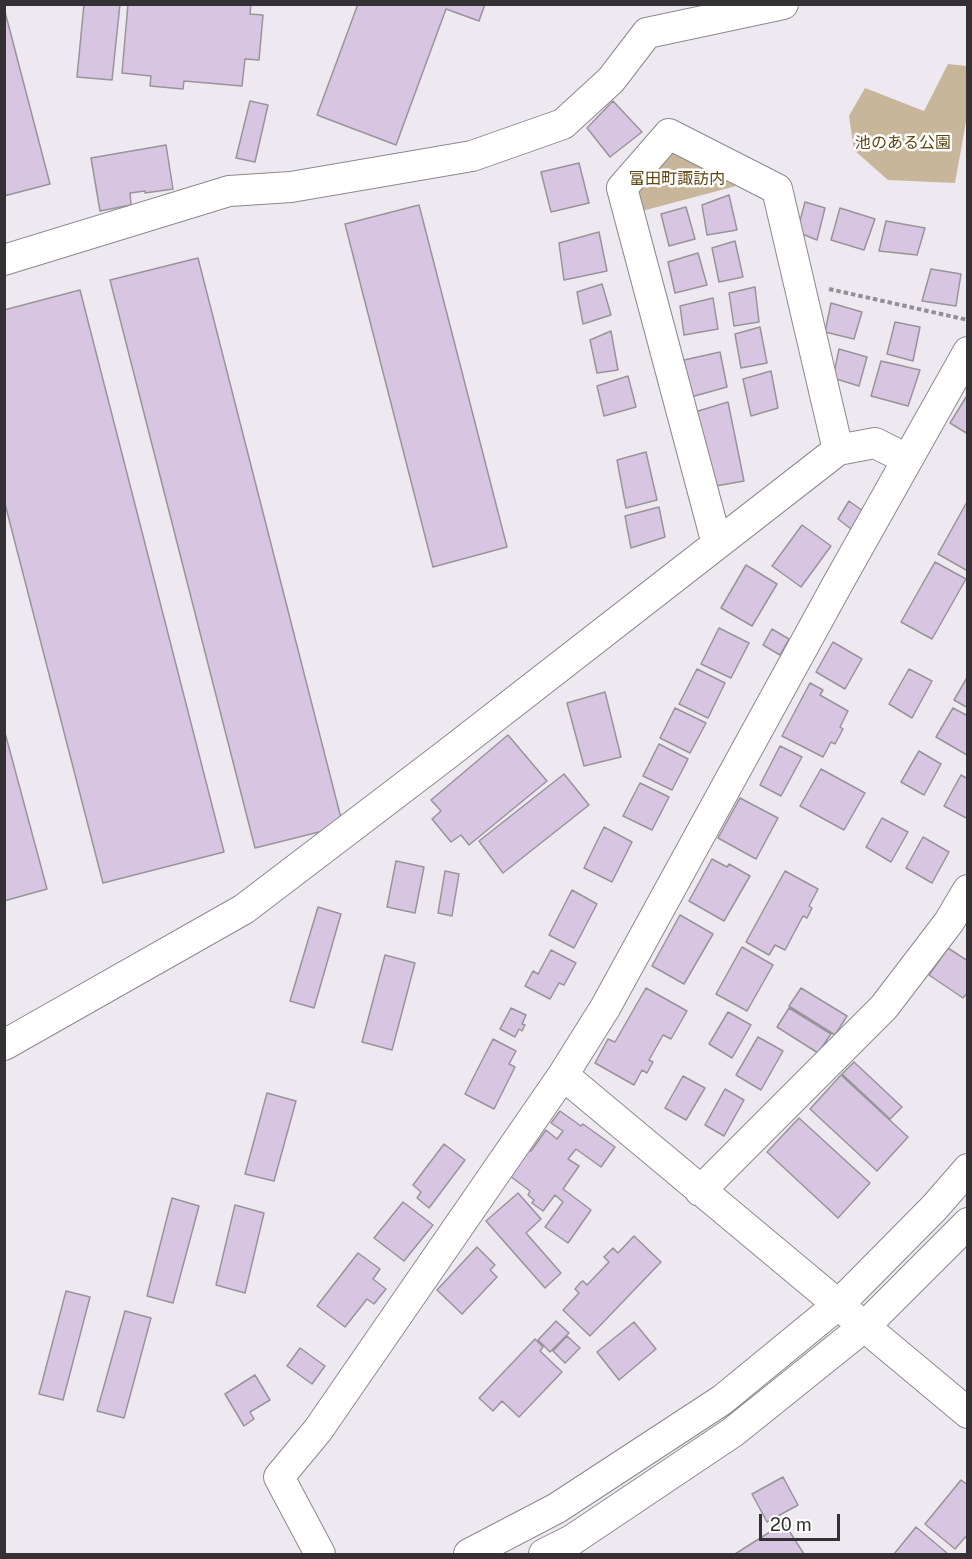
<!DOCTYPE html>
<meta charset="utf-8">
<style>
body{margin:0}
#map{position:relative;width:972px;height:1559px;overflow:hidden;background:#eee9f0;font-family:"Public Sans",sans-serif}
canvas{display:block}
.frame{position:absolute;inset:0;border:6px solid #333134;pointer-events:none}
.scale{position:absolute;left:759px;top:1514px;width:81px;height:27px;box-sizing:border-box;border:3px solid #333134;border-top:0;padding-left:8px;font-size:18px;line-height:21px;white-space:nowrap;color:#333134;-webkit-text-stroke:4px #fff;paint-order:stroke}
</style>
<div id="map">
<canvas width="972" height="1559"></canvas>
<div class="frame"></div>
<div class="scale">20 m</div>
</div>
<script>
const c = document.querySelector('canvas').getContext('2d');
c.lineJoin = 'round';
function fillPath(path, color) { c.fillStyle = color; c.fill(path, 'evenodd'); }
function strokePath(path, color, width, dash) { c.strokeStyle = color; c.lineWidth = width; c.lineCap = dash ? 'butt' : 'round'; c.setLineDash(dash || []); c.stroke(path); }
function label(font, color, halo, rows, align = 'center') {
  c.font = font + ' "Public Sans","Noto Sans JP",sans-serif'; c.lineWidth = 5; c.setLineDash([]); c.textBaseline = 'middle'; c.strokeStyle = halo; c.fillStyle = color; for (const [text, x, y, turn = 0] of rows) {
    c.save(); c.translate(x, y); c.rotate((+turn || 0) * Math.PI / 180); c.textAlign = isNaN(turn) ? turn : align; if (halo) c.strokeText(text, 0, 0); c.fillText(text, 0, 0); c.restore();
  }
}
fillPath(new Path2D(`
 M948,64L967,66V116L955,183L888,180L854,150L849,116L865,88L924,111Z
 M673,151L736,186L642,211L635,190Z`), '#c7b699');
const building = new Path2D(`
 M84,4H120L112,80L77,77Z
 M128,4H251L250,14L263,15L259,60L245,59L242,86L184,81L183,89L150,86L151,76L122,73Z
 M358,4H485L479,21L446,9L396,145L317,115Z
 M4,8L50,184L4,196Z
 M250,101L268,105L255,162L236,158Z
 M613,101L642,132L610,157L587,128Z
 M166,145L173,189L145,193V191L130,193L131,205L100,211L91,158Z
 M579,163L589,203L551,212L541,172Z
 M729,195L737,230L707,235L702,205Z
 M805,202L825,208L817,240L797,232Z
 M419,205L507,547L433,567L345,224Z
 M686,207L695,239L669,246L661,214Z
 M840,208L875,219L864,250L831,240Z
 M886,221L925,228L917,255L879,251Z
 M599,232L607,271L564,280L559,243Z
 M735,241L743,277L719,282L712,248Z
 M698,253L707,285L675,293L668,262Z
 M198,258L343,826L255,848L110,280Z
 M931,269L961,274L956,306L922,301Z
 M602,284L611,315L583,324L577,292Z
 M755,287L759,322L734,326L729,293Z
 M80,290L224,852L103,883L4,500V310Z
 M713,298L718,329L684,335L680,306Z
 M831,303L862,312L854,339L825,332Z
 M895,322L920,327L913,361L887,354Z
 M760,327L767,363L741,368L735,334Z
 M611,331L618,370L597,373L590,340Z
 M839,349L867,357L859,386L833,378Z
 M720,352L727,387L691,397L684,360Z
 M881,361L920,370L908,406L871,396Z
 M771,371L778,408L751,416L743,379Z
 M628,376L636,407L604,416L597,386Z
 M968,394V434L950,423Z
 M728,402L744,481L710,487L695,412Z
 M646,452L657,500L626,508L617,460Z
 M968,500V568L966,570L938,554Z
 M849,501L863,511L851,529L838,519Z
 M659,507L665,537L631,548L625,516Z
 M802,525L831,546L801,587L772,566Z
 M935,562L966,579L932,639L901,622Z
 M746,565L777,584L752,626L721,608Z
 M719,628L749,643L731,678L701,664Z
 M772,629L789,639L780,655L763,645Z
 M833,642L862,659L845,689L816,672Z
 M697,669L725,683L708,718L679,704Z
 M909,669L932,681L912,718L889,704Z
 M968,676V708L954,700Z
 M810,683L823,690L820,695L848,711L840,727L843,729L835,744L831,742L823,757L782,736Z
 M605,692L621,757L584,766L567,703Z
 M675,708L706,723L690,753L660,738Z
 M953,708L968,716L967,755L936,737Z
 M4,729L47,889L4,901Z
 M508,735L547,781L469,845L461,835L451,842L432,819L441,811L431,800Z
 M659,744L688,759L672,790L643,776Z
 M780,746L802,757L781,796L760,785Z
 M919,751L941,764L924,795L901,782Z
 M821,769L865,793L844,830L800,806Z
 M564,774L589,805L503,873L479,841Z
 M961,775L968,779V819L944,806Z
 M640,783L669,797L652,830L623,816Z
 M740,798L778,818L756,859L718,838Z
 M882,818L908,832L891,862L866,847Z
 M604,827L632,842L612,882L584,868Z
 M923,837L949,852L932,883L906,868Z
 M712,859L727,867L729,864L750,876L724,921L689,901Z
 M396,861L424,867L415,913L387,907Z
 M445,871L459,874L452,916L438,913Z
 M785,871L818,889L809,906L812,908L807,918L803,916L785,950L775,945L769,955L746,942Z
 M572,890L597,904L574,948L549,935Z
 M318,907L341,914L314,1008L290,1001Z
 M680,915L713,934L684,984L652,966Z
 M742,947L773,965L747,1011L716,994Z
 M948,948L968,961V992L963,998L929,975Z
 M551,950L576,963L564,985L559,983L550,999L525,986L533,971L538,974Z
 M385,955L415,963L392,1050L362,1042Z
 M646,988L687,1011L671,1039L663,1035L649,1060L653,1062L647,1073L642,1070L634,1085L595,1063L608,1039L615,1042Z
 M801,988L847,1016L835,1035L789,1006Z
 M511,1008L526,1015L522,1024L525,1025L522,1031L519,1029L515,1037L500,1029Z
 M789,1008L831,1034L818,1053L777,1027Z
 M728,1012L751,1025L732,1058L709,1044Z
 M758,1037L783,1051L761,1090L736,1075Z
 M493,1039L516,1051L509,1064L515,1067L494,1109L465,1094Z
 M854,1062L902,1107L890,1119L842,1074Z
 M841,1075L908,1137L877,1171L810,1109Z
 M683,1076L705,1088L686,1120L665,1108Z
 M725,1089L744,1100L724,1136L705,1125Z
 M267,1093L296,1101L274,1181L245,1174Z
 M560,1111L581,1126L583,1124L615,1147L601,1167L576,1149L568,1159L579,1166L563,1189L591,1210L568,1243L545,1227L563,1202L555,1195L543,1211L532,1203L534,1200L528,1195L530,1191L510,1176L529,1149L531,1151L546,1130L557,1139L563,1131L551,1123Z
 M799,1118L870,1183L838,1218L767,1152Z
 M444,1144L465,1160L429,1208L417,1198L421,1192L413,1185Z
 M518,1193L541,1219L526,1233L561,1273L545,1288L486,1221Z
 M172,1198L199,1206L173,1303L147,1296Z
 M403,1202L433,1225L404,1261L374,1238Z
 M235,1205L264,1213L245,1293L216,1285Z
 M634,1236L661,1262L590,1336L563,1310L579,1293L575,1289L581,1282L583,1281L587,1285L609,1262L604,1257L613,1248L618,1253Z
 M477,1247L495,1265L490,1270L497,1277L462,1314L437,1290Z
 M358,1253L380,1269L373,1279L386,1289L374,1304L367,1299L345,1327L317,1306Z
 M66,1291L90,1297L63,1400L39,1394Z
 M125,1311L151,1318L124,1418L97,1411Z
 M556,1321L569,1333L550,1352L538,1340Z
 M634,1322L656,1349L619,1380L597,1352Z
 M567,1336L580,1348L565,1363L553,1351Z
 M535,1339L543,1347L540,1351L562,1372L519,1417L502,1401L493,1411L479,1398Z
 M300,1348L325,1366L312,1384L287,1366Z
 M255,1375L270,1400L250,1412L254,1419L244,1426L225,1394Z
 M783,1477L798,1505L767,1522L752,1494Z
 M961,1480L968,1485V1534L955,1549L925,1524Z
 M784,1523L804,1554H735Z
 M916,1527L947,1553L946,1554H894Z`);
fillPath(building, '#d8c5e2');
strokePath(building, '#98949a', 1.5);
const minor = new Path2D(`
 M4,260L229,191L291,187L472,156L563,124L611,80L647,33L783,4
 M717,544L622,188L669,134L777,189L838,450
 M4,1045L244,909L446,755L838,450L875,443L907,459
 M563,1075L968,1413
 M700,1191L884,1007L949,922L968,890
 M320,1554L279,1477L318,1430L563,1075L605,1008L837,585L968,352
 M469,1554L557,1508L722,1400L839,1304L934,1208L968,1169
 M544,1554L572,1540L733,1432L865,1326L968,1223`);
strokePath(minor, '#8c888f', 32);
strokePath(new Path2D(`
 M829,289L968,320`), '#938f94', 4, [4.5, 3]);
strokePath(minor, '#fff', 30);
label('16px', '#604611', '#fff', [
 ["池のある公園",903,143],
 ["富田町諏訪内",677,179]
]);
</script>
